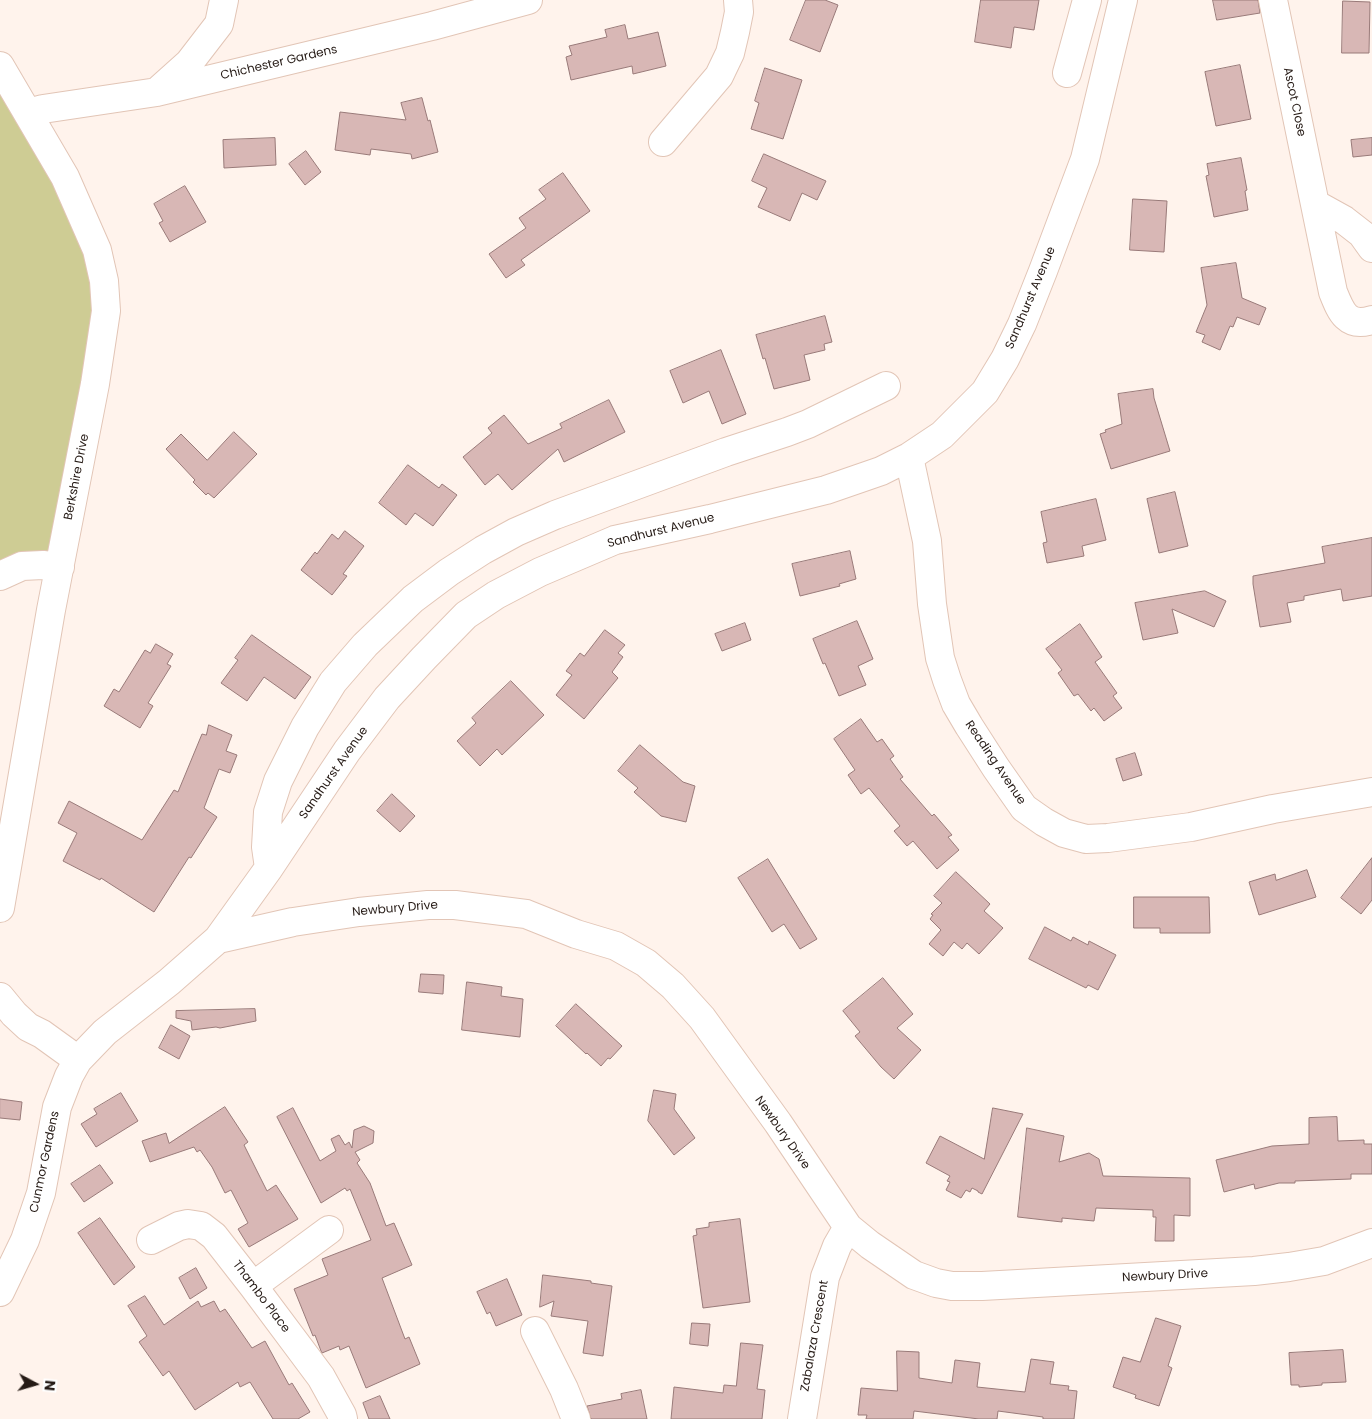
<!DOCTYPE html>
<style>
body{margin:0}
#map{position:relative;width:1372px;height:1419px;overflow:hidden;background:#fff3ec;font-family:Poppins,sans-serif}
canvas{display:block}
.north{position:absolute;left:10px;top:1359px;width:50px;height:50px;-webkit-text-stroke:4px #fff;paint-order:stroke;rotate:96deg;font-size:14px;font-weight:700;line-height:20px;text-align:center;color:#261b16}
.north::after{content:'';display:block;margin:auto;width:18px;height:22px;background:#261b16;clip-path:polygon(50% 0,100% 100%,50% 72%,0 100%)}
</style>
<div id="map">
<canvas width="1372" height="1419"></canvas>
<div class="north">N</div>
</div>
<script>
const c = document.querySelector('canvas').getContext('2d');
c.lineJoin = 'round';
function fillPath(path, color) { c.fillStyle = color; c.fill(path, 'evenodd'); }
function strokePath(path, color, width, dash) { c.strokeStyle = color; c.lineWidth = width; c.lineCap = dash ? 'butt' : 'round'; c.setLineDash(dash || []); c.stroke(path); }
function label(font, color, halo, rows, align = 'center') {
  c.font = font + ' Poppins,sans-serif'; c.lineWidth = 5; c.setLineDash([]); c.textBaseline = 'middle'; c.strokeStyle = halo; c.fillStyle = color; for (const [text, x, y, turn = 0] of rows) {
    c.save(); c.translate(x, y); c.rotate((+turn || 0) * Math.PI / 180); c.textAlign = isNaN(turn) ? turn : align; if (halo) c.strokeText(text, 0, 0); c.fillText(text, 0, 0); c.restore();
  }
}
fillPath(new Path2D(`
 M0,65L105,278L61,566L0,574Z`), '#cecc94');
const building = new Path2D(`
 M806,0H825L838,5L820,52L790,40Z
 M981,0H1039L1034,30L1014,27L1011,48L975,42Z
 M1213,0H1258L1260,13L1217,20Z
 M1343,1L1370,2L1369,53H1342Z
 M625,25L628,39L658,32L666,66L633,74L632,66L571,80L566,57L572,55L569,46L607,37L605,30Z
 M1240,65L1251,119L1216,126L1205,72Z
 M765,68L802,80L783,139L751,129L759,103L755,101Z
 M422,98L428,121L430,120L438,152L412,159L411,154L371,149L370,155L335,150L340,112L406,120L401,103Z
 M275,138L276,165L224,168L223,140Z
 M1372,138V155L1353,157L1351,140Z
 M306,151L321,172L305,185L289,164Z
 M764,154L826,181L817,200L802,193L790,221L758,207L767,188L752,181Z
 M1241,158L1247,190L1245,191L1248,210L1214,217L1206,176L1209,175L1207,164Z
 M563,173L590,211L521,260L525,265L506,278L489,254L526,228L519,218L546,199L539,190Z
 M185,186L206,222L170,242L159,223L163,221L154,204Z
 M1133,199L1167,201L1164,252L1130,250Z
 M1236,263L1242,298L1266,308L1259,325L1237,317L1233,327L1230,326L1220,350L1202,342L1205,335L1196,332L1207,305L1201,268Z
 M825,316L832,342L824,344L825,350L804,355L810,380L774,389L765,358L763,359L756,335Z
 M721,350L746,414L722,424L709,391L683,403L670,371Z
 M1153,389L1154,398L1170,451L1111,469L1100,434L1106,432L1105,430L1122,424L1118,394Z
 M609,400L625,432L564,462L558,449L512,490L498,474L485,485L463,457L492,433L488,428L504,415L528,444L562,428L560,424Z
 M234,432L257,454L214,498L208,493L206,495L193,482L195,480L166,449L181,434L207,460Z
 M408,465L439,488L442,484L457,495L433,526L415,513L406,525L379,503Z
 M1175,492L1188,546L1159,553L1147,499Z
 M1096,499L1106,540L1082,546L1084,556L1047,563L1043,543L1047,542L1041,512Z
 M345,531L364,546L343,574L347,576L332,595L301,570L315,552L317,554L332,534L338,539Z
 M1372,538V596L1343,601L1341,589L1304,596V600L1287,603L1291,622L1260,627L1253,584V576L1325,563L1322,547Z
 M850,551L856,579L839,584L840,586L800,596L792,564Z
 M1205,591L1226,601L1214,627L1172,609L1178,633L1143,640L1135,603Z
 M857,621L873,659L858,666L866,685L839,696L825,663L823,664L813,639Z
 M745,623L751,640L722,651L715,634Z
 M1080,624L1102,657L1095,662L1117,693L1113,696L1122,708L1104,721L1094,708L1091,711L1078,694L1074,696L1058,673L1062,670L1046,649Z
 M605,630L625,645L618,653L623,657L612,672L618,678L584,719L556,695L572,675L566,671L580,653L584,656Z
 M252,635L311,677L295,699L264,677L247,701L221,683L238,660L235,658Z
 M156,644L173,654L167,664L171,666L148,703L153,706L140,728L104,706L114,689L119,692L145,650L150,653Z
 M511,681L544,715L502,755L497,749L480,766L457,741L476,723L472,718Z
 M861,719L877,742L882,739L894,756L890,759L903,777L900,779L932,816L934,814L952,835L948,837L959,850L937,869L913,841L907,846L894,831L900,826L869,788L861,794L848,775L855,770L834,739Z
 M209,725L232,735L226,751L237,755L230,773L219,769L204,808L217,817L191,858L189,857L154,912L101,878L100,880L63,861L77,833L58,823L69,801L142,840L174,790L178,792L202,734L206,735Z
 M640,745L683,782L695,786L686,822L661,816L634,792L638,788L618,771Z
 M1135,753L1142,775L1123,781L1116,759Z
 M392,794L415,816L400,832L377,811Z
 M1372,858V900L1361,914L1341,898Z
 M768,859L817,939L800,949L784,924L772,932L738,878Z
 M1307,870L1316,897L1259,915L1249,882L1275,874L1276,880Z
 M956,872L990,904L984,911L1003,928L979,954L967,943L962,949L954,942L943,956L929,944L941,930L930,919L933,915L931,914L942,903L934,896Z
 M1134,897H1209L1210,933H1160V928H1134Z
 M1045,927L1071,941L1073,937L1088,945L1089,941L1116,955L1098,990L1088,985L1086,988L1029,959Z
 M421,974L444,975L443,994L419,992Z
 M883,978L913,1014L897,1028L921,1050L894,1079L881,1067L855,1036L860,1032L843,1011Z
 M467,982L502,987L501,996L523,999L520,1037L462,1030Z
 M576,1004L622,1046L610,1059L608,1058L601,1066L587,1053L586,1054L556,1026Z
 M255,1009L256,1021L220,1028L216,1027L192,1030L191,1021L176,1018V1011Z
 M171,1025L190,1036L179,1059L159,1048Z
 M654,1090L676,1094L674,1109L695,1138L674,1155L648,1121Z
 M121,1093L138,1121L96,1147L81,1124L97,1114L94,1109Z
 M0,1099L22,1102L20,1120L0,1118Z
 M225,1107L248,1142L244,1145L267,1191L276,1185L298,1219L249,1247L238,1229L248,1223L231,1190L225,1193L212,1167L200,1150L197,1152L194,1147L150,1162L142,1141L166,1133L169,1143Z
 M293,1108L320,1161L336,1151L331,1139L339,1135L345,1145L349,1142L352,1148L354,1130L364,1126L374,1131L373,1143L355,1152L360,1160L357,1163L370,1183L386,1226L394,1223L412,1265L382,1278L405,1339L409,1337L420,1364L366,1388L349,1346L340,1350L339,1346L322,1353L321,1351L315,1335L313,1336L294,1289L328,1275L322,1259L371,1240L350,1189L347,1191L345,1188L321,1203L277,1117Z
 M993,1108L1023,1114L982,1194L978,1192V1191L972,1188L970,1192L966,1190L961,1198L946,1190L950,1182L947,1181L950,1176L926,1163L940,1136L984,1159Z
 M1337,1117L1338,1141L1364,1140V1144H1372V1174H1351V1179L1295,1181V1183H1279L1255,1189L1254,1184L1224,1192L1216,1160L1272,1146L1309,1144V1118Z
 M1027,1128L1064,1136L1059,1162L1089,1153L1099,1159L1103,1176L1190,1178V1216L1174,1215V1241H1155L1156,1217H1153V1210L1096,1208L1094,1221L1062,1218V1222L1018,1217Z
 M100,1165L113,1183L84,1202L71,1184Z
 M100,1218L135,1267L114,1285L78,1233Z
 M740,1219L750,1302L703,1308L693,1236L697,1235L696,1229L709,1227V1223Z
 M196,1268L207,1288L190,1299L179,1278Z
 M543,1275L591,1281V1283L612,1286L603,1356L583,1353L588,1321L551,1316L554,1301L540,1307Z
 M507,1279L522,1315L496,1326L490,1312L487,1314L477,1292Z
 M145,1296L164,1325L198,1301L201,1307L214,1301L220,1312L225,1309L252,1348L265,1341L289,1385L292,1383L310,1412L298,1419H273L250,1382L240,1387L238,1382L195,1410L169,1371L163,1376L139,1342L147,1336L128,1306Z
 M1156,1318L1181,1326L1168,1366L1172,1368L1159,1406L1135,1398L1136,1395L1113,1387L1123,1357L1140,1362Z
 M692,1323L710,1324L708,1346L690,1344Z
 M741,1343L763,1345L757,1389L765,1390L762,1419H671L674,1387L723,1393L724,1385L736,1386Z
 M1343,1350L1346,1382L1322,1383V1385L1299,1387V1385H1291L1289,1353Z
 M897,1351L919,1352V1378L952,1383L955,1360L980,1363L977,1387L1025,1392L1031,1359L1054,1362L1050,1384L1069,1386L1068,1390L1077,1391L1074,1419H1043V1417L998,1411L997,1419H979L914,1411L913,1419H866L867,1415H858L861,1388L897,1391Z
 M641,1390L647,1419H591L587,1406L622,1399L621,1394Z
 M380,1396L390,1419H369L363,1403Z`);
fillPath(building, '#d8b7b5');
strokePath(building, '#997a79', 1);
const minor = new Path2D(`
 M1273,0L1333,292C1341,312 1347,328 1372,320
 M0,66L65,177L97,250L104,281L106,311L95,384L51,610L0,908
 M1067,73L1087,0
 M160,89L189,63L219,24L224,0
 M28,113L43,109L157,92L432,26L528,0
 M663,142L719,76L730,53L735,32L739,12L738,0
 M1315,204L1344,220L1362,234L1372,248
 M909,457L927,541L932,604L940,658L947,680L956,704L969,726L996,768L1024,808L1044,822L1064,833L1086,839L1108,838L1191,827L1273,809L1372,792
 M0,576L22,566L43,565L60,567
 M269,868L266,847L268,812L278,781L305,727L333,682L365,645L413,599L449,572L483,550L516,532L555,515L726,452L787,432L808,424L886,386
 M218,939L293,922L359,912L428,905H455L526,914L576,934L616,946L646,963L673,986L702,1018L778,1123L848,1227L870,1245L914,1275L936,1283L952,1286H982L1254,1271L1289,1267L1324,1261L1372,1243
 M0,997L14,1014L28,1027L42,1034L78,1060
 M151,1240L179,1226L188,1224L201,1226L214,1236L253,1286L321,1377L342,1415L343,1419
 M253,1286L329,1230
 M0,1292L25,1240L41,1193L57,1107L69,1076L78,1060L105,1032L169,982L218,939L269,868L347,751L387,698L424,658L466,615L496,595L540,572L615,540L710,519L826,490L881,471L909,457L942,435L985,392L1005,359L1022,324L1043,271L1085,159L1123,0
 M535,1331L564,1389L576,1419
 M802,1419L825,1277L837,1246L848,1227`);
strokePath(minor, '#e2c5b6', 30);
strokePath(minor, '#fff', 28);
label('12px', '#261b16', '#fff', [
 ["Chichester Gardens",279,63,-13],
 ["Ascot Close",1294,102,78],
 ["Sandhurst Avenue",1031,298,-67],
 ["Berkshire Drive",77,477,-79],
 ["Sandhurst Avenue",661,531,-14],
 ["Reading Avenue",995,763,56],
 ["Sandhurst Avenue",334,773,-55],
 ["Newbury Drive",395,909,-5],
 ["Newbury Drive",782,1133,55],
 ["Cunmor Gardens",45,1162,-78],
 ["Newbury Drive",1165,1276,-3],
 ["Thambo Place",261,1297,53],
 ["Zabalaza Crescent",815,1336,-80]
]);
</script>
